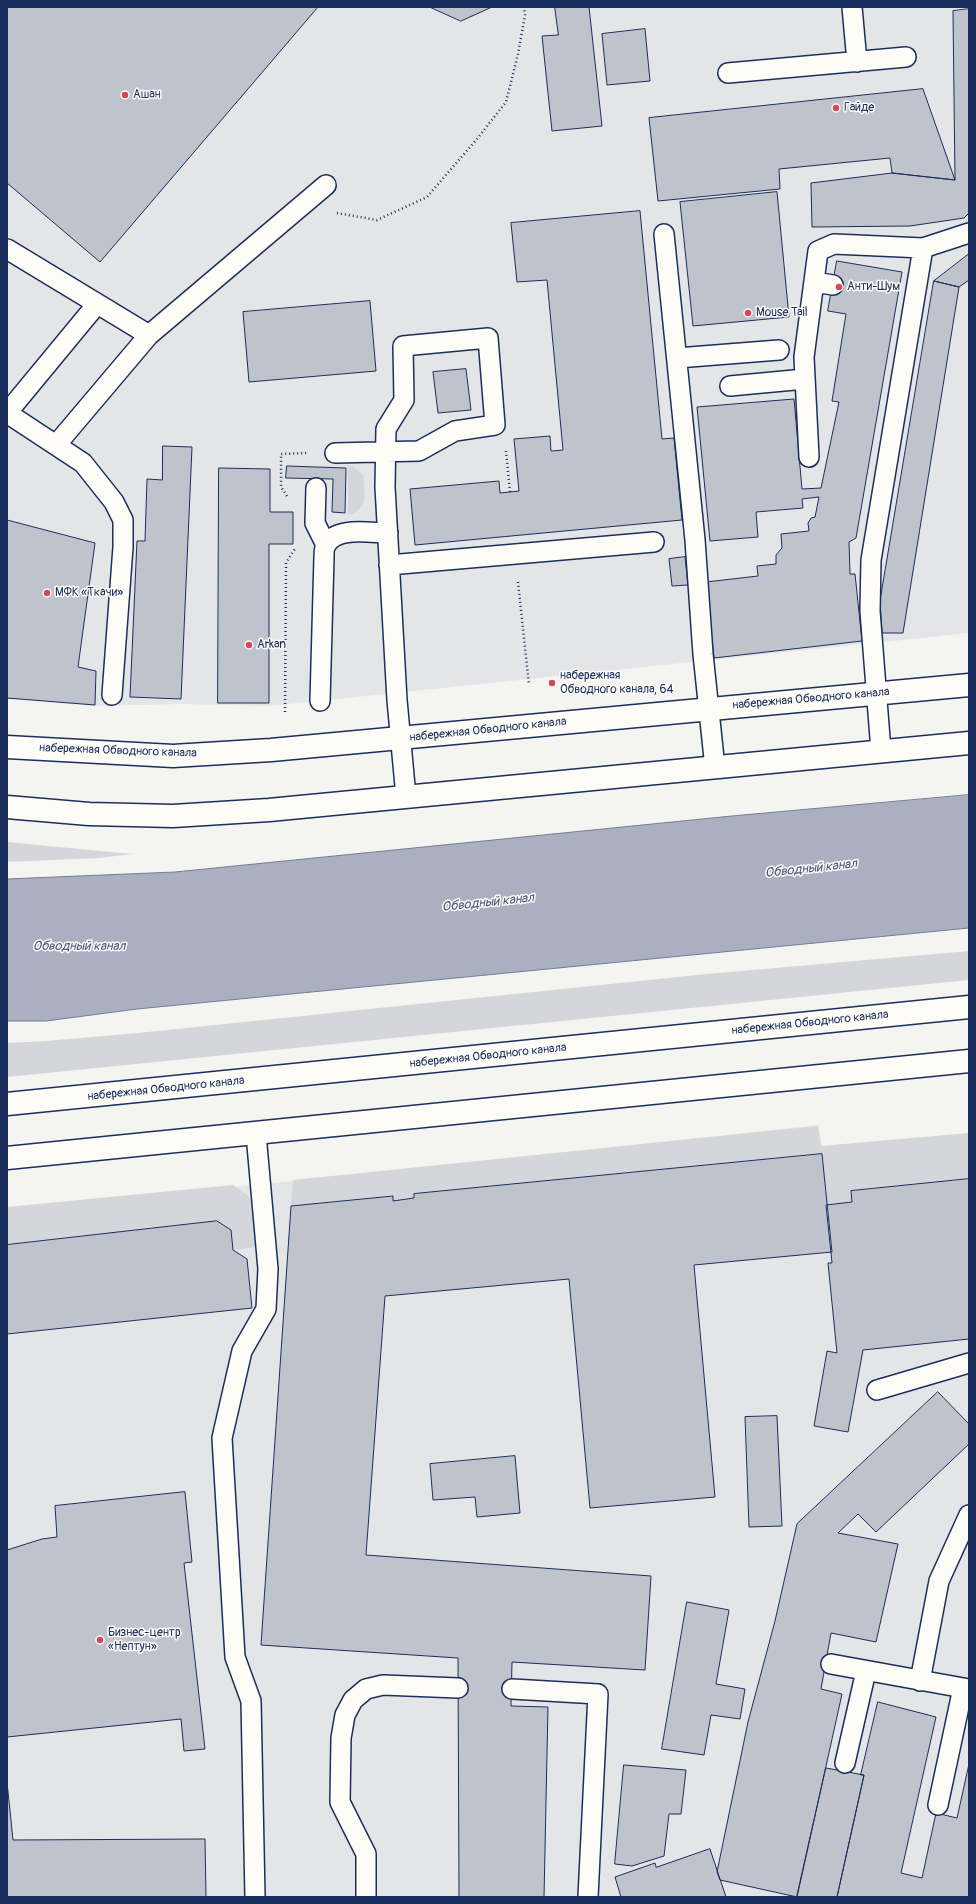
<!DOCTYPE html>
<meta charset="utf-8">
<style>
body{margin:0}
#map{position:relative;width:976px;height:1904px;overflow:hidden;background:#f4f4f1;font-family:Pangolin,sans-serif}
canvas{display:block}
.frame{position:absolute;inset:0;border:8px solid #1b2f5e;pointer-events:none}
</style>
<div id="map">
<canvas width="976" height="1904"></canvas>
<div class="frame"></div>
</div>
<script>
const c = document.querySelector('canvas').getContext('2d');
c.lineJoin = 'round';
function fillPath(path, color) { c.fillStyle = color; c.fill(path, 'evenodd'); }
function strokePath(path, color, width, dash) { c.strokeStyle = color; c.lineWidth = width; c.lineCap = dash ? 'butt' : 'round'; c.setLineDash(dash || []); c.stroke(path); }
function label(font, color, halo, rows, align = 'center') {
  c.font = font + ' Pangolin,sans-serif'; c.lineWidth = 3; c.setLineDash([]); c.textBaseline = 'middle'; c.strokeStyle = halo; c.fillStyle = color; for (const [text, x, y, turn = 0] of rows) {
    c.save(); c.translate(x, y); c.rotate((+turn || 0) * Math.PI / 180); c.textAlign = isNaN(turn) ? turn : align; if (halo) c.strokeText(text, 0, 0); c.fillText(text, 0, 0); c.restore();
  }
}
fillPath(new Path2D(`
 M7,7H969V633L270,706L181,704L94,706L7,699Z
 M819,1125L822,1154L969,1172V1897H7V1209L292,1181Z`), '#e4e5e6');
fillPath(new Path2D(`
 M348,465L354,467L363,475C365,492 369,510 348,515Z
 M7,842L132,854L99,858L7,862Z
 M969,951V980L7,1077V1043L46,1041L138,1033L707,974Z
 M818,1126L821,1146L969,1133V1179L851,1191L852,1202L826,1205L414,1194V1198L393,1201L392,1196L291,1206L293,1180Z
 M233,1185L252,1199L257,1247L233,1250L231,1230L217,1221L7,1245V1207Z`), '#d4d6db');
const water = new Path2D(`
 M969,795V928L137,1009L46,1021H7V879L175,872L732,816Z`);
fillPath(water, '#aab0bf');
strokePath(water, '#717c98', 1);
const building = new Path2D(`
 M7,7H318L100,262L7,183Z
 M430,7H492L461,21Z
 M555,7H589L602,126L552,131L542,36L558,35Z
 M969,9V213L964,218L910,226L812,227L811,183L892,173L955,180L953,11Z
 M645,29L650,81L607,85L602,34Z
 M923,89L955,180L892,173L890,158L779,169L780,189L658,201L649,118Z
 M777,192L789,317L693,326L680,202Z
 M640,211L662,439L674,438L682,520L415,545L410,489L499,481L500,493L519,491L514,439L550,436L551,451L563,450L547,280L517,282L511,223Z
 M969,254V280L959,287L934,281Z
 M837,261L902,272L856,538L849,542L850,574H855L862,641L714,658L706,582L758,576L757,566L776,564V555L782,548L781,534L809,531L808,523L811,518L815,517L819,497L802,499L803,508L756,512L758,537L710,541L697,407L794,399L802,489L821,488L839,402L832,401L846,314L828,311Z
 M934,281L959,287L903,633H882L880,601Z
 M370,301L376,371L249,382L243,312Z
 M466,369L471,410L438,413L433,372Z
 M163,446L192,447L181,699L130,697L137,541H145L147,479L162,480Z
 M287,466L346,468L345,513L332,512L333,479L286,478Z
 M219,468L270,469V512H293V544H269V703H218Z
 M7,520L95,543L78,667L96,671L95,705L7,698Z
 M685,557L688,585L672,586L669,559Z
 M822,1154L832,1252L694,1265L715,1497L590,1508L569,1279L385,1296L366,1555L651,1576L645,1670L512,1662L511,1706L548,1707L544,1897H459L458,1658L261,1645L291,1206L393,1196V1201L414,1198V1194Z
 M969,1179V1339L863,1350L848,1432L814,1426L827,1351L837,1353L828,1263H832L826,1205L852,1202L851,1191Z
 M217,1221L231,1230L233,1250L247,1259L252,1308L7,1334V1245Z
 M938,1392L969,1424V1444L876,1532L858,1514L838,1533L898,1544L876,1642L831,1633L821,1689L842,1694L797,1897L720,1880L717,1872L748,1722L775,1621L797,1524Z
 M777,1416L782,1526L749,1527L745,1417Z
 M515,1456L520,1513L477,1517L475,1497L433,1500L430,1464Z
 M185,1492L192,1562L184,1563L205,1749L184,1751L181,1719L7,1737V1546V1550L42,1539L57,1537L55,1506Z
 M687,1602L729,1610L716,1684L745,1689L740,1719L711,1715L704,1755L662,1749Z
 M878,1702L936,1717L901,1873L922,1878L936,1813L957,1818L969,1764V1897H837L864,1775H861Z
 M624,1765L686,1770L681,1814H669L664,1856L632,1866L615,1864Z
 M826,1768L864,1775L837,1897H797Z
 M7,1782L13,1840L205,1839L206,1897H7Z
 M710,1849L726,1897H621L615,1877L655,1863L656,1867Z`);
fillPath(building, '#bfc3cc');
strokePath(building, '#1b2f5e', 1);
const service = new Path2D(`
 M852,7L857,62
 M728,73L906,57
 M664,234L695,540L703,654L715,768
 M7,249L149,335
 M814,282L833,285
 M677,358L779,350
 M730,386L805,379
 M7,413L83,463L114,502L123,520V547L112,695
 M7,413L97,304
 M56,445L149,335L326,185
 M335,453L419,451L455,431L495,425L488,338L403,346L404,400L386,429L385,487L397,700L406,797
 M809,457L804,357L818,251L834,244L923,248
 M316,488L315,523L326,545
 M389,565L654,542
 M320,701L324,557C324,554 324,548 326,545C336,526 370,533 388,533
 M881,751L870,611L871,560L923,248L969,233
 M877,1390L969,1363
 M831,1664L969,1689
 M920,1681L939,1581L969,1515
 M512,1689L598,1694L588,1897
 M845,1763L866,1671
 M938,1805L963,1688
 M255,1897L251,1701L235,1657L222,1438L242,1351L266,1309L268,1269L256,1134
 M366,1897V1854L340,1802L341,1738L345,1715L353,1700L366,1689L383,1685L458,1688`);
const secondary = new Path2D(`
 M7,747L173,756L271,750L969,685
 M7,807L89,814L173,816L269,810L969,743
 M7,1104L969,1007
 M7,1158L969,1061`);
strokePath(service, '#1b2f5e', 22);
strokePath(secondary, '#1b2f5e', 25);
strokePath(new Path2D(`
 M337,213L377,220L427,197L477,139L506,102L518,54L525,15L524,7
 M506,451L510,492
 M287,496L281,487V454L308,453
 M518,582L529,685
 M285,712L286,563L296,547`), '#1b2f5e', 2.5, [1, 3]);
strokePath(service, '#fdfcf7', 19);
strokePath(secondary, '#fdfcf7', 22);
for (const [x, y, r, color] of [
 [125,95,4,"#d1495b"],
 [836,108,4,"#d1495b"],
 [839,287,4,"#d1495b"],
 [748,313,4,"#d1495b"],
 [47,593,4,"#d1495b"],
 [249,645,4,"#d1495b"],
 [552,683,4,"#d1495b"],
 [100,1640,4,"#d1495b"]
]) { const dot = new Path2D(); dot.arc(x, y, r, 0, 2 * Math.PI); c.fillStyle = color; c.fill(dot); strokePath(dot, '#fdfcf7', 1.5); }
label('12px', '#1b2f5e', '#fdfcf7', [
 ["Ашан",133,95],
 ["Гайде",844,108],
 ["Анти-Шум",847,287],
 ["Mouse Tail",756,313],
 ["МФК «Ткачи»",55,593],
 ["Arkan",257,645],
 ["набережная",560,676],
 ["Обводного канала, 64",560,690],
 ["Бизнес-центр",108,1633],
 ["«Нептун»",108,1647]
], 'left');
label('12px', '#1b2f5e', '#fdfcf7', [
 ["набережная Обводного канала",811,699,-5],
 ["набережная Обводного канала",488,730,-6],
 ["набережная Обводного канала",118,751,2],
 ["набережная Обводного канала",810,1023,-6],
 ["набережная Обводного канала",488,1056,-6],
 ["набережная Обводного канала",166,1089,-6]
]);
label('italic 13px', '#46567b', '#fdfcf7', [
 ["Обводный канал",811,869,-6],
 ["Обводный канал",488,903,-6],
 ["Обводный канал",79,947]
]);
</script>
